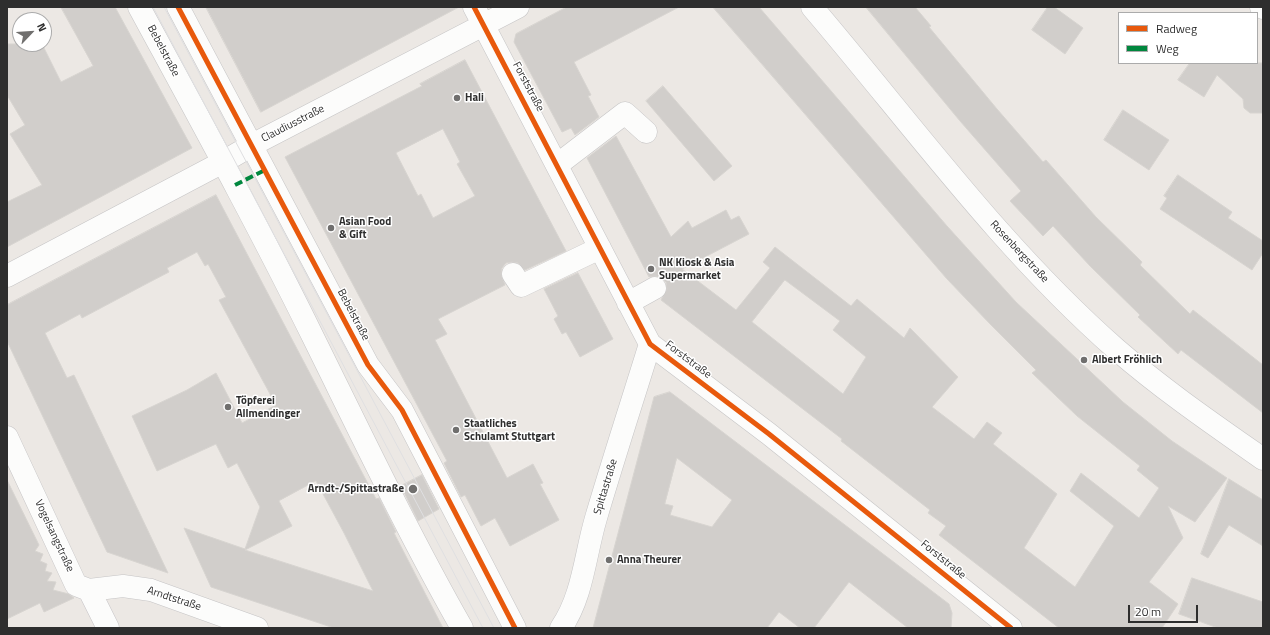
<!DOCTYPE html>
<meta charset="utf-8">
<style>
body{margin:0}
#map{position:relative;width:1270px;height:635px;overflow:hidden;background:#ece8e4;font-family:"Titillium Web",sans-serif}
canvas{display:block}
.frame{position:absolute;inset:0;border:8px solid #2e2e2e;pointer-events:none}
.legend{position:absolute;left:1118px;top:12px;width:140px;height:52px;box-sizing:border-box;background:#fff;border:1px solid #ababab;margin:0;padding:5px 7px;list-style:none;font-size:12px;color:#2e2e2e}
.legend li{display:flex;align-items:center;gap:8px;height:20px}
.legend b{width:20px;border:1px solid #ababab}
.north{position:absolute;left:12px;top:12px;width:40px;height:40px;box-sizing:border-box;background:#fff;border:1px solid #ababab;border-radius:50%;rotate:65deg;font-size:11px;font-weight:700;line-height:16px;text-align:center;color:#2e2e2e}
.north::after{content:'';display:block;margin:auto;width:14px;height:18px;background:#706f6e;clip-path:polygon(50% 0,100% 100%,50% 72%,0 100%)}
.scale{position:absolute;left:1128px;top:605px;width:70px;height:18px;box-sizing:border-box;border:2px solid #2e2e2e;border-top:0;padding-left:5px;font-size:12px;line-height:14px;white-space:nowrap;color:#2e2e2e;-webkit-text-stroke:3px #fff;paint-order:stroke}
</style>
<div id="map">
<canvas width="1270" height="635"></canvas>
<div class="frame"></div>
<ul class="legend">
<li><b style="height:5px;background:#e8590c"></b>Radweg</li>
<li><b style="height:5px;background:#00873e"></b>Weg</li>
</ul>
<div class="north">N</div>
<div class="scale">20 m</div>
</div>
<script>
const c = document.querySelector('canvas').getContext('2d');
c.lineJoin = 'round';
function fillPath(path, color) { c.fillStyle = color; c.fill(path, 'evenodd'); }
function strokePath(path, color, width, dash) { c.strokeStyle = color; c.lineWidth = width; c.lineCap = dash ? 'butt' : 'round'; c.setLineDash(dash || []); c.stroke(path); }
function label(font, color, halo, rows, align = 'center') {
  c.font = font + ' "Titillium Web",sans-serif'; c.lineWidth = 3; c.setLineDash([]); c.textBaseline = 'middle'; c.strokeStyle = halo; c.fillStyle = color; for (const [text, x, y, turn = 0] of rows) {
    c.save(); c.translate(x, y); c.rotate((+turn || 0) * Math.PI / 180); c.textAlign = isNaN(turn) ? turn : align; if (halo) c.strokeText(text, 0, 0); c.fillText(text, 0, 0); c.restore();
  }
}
const building = new Path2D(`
 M61,7H115L192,148L7,247V202L42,185L10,134L25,125L7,95V44H42L61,82L93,66Z
 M206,7H459L261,112Z
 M567,7H679L574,62L591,95L588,96L599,117L575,135L571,128L562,132L514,42L516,34Z
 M713,7H759L947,226L1016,302L1123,402L1172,441L1227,478L1195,522L1168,506L1183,538L1149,582L1178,604L1162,628H1059L939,535L946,526L928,513L930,510L841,441L842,439L661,300L667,289L666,282L661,277L655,276L649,277L587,158L616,136L671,237L688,221L692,228L726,210L731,220L739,216L749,234L682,269L736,310L770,268L763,262L775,247L851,306L857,299L904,338L910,328L958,377L932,407L974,439L987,422L1002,433L993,444L1057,494L1024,548L1075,587L1114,526L1070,491L1081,473L1139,518L1159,488L1137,470L1140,466L1077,416L1032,373L1036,370L991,325L947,279ZM785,280L840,321L833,330L866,357L843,394L752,322Z
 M866,7H915L931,26L929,27L997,109L1043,162L1046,160L1096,217L1142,262L1140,265L1190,314L1193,310L1263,365V413L1181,350L1178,354L1138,317L1140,315L1090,266L1053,226L1043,236L1010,201L1021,191L960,121Z
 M1048,7H1054L1083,28L1065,54L1032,30Z
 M465,60L566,251L525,270L518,263L512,262L506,263L502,268L501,274L505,285L438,319L447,334L435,340L507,478L533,464L543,483L540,484L559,520L510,546L495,518L481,526L465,495L461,497L444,463L447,461L285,157L422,86L420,84ZM443,129L460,162L457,164L475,196L433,218L421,194L418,196L396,153Z
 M1190,63H1263V113H1250L1244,108L1243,99L1217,75L1204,97L1178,80Z
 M663,86L732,166L714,181L646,101Z
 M1123,110L1169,140L1149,170L1104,140Z
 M1178,175L1232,212L1228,218L1263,241V253L1252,270L1160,209L1167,198L1164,196Z
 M216,195L376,499L379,498L396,532L394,533L443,628H334L211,587L184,528L245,549L260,507L237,463L228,468L216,444L157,471L132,416L187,390L216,373L242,423L276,405L219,300L226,297L208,264L205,266L197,252L167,268L169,272L146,284L82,318L80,314L45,333L67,378L74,375L168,573L107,552L7,341V305ZM316,481L344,533L373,591L245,550L292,526L279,501Z
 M578,273L613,339L580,357L566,332L562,334L554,319L558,316L544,289Z
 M670,392L949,604L952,613L951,628H908L849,582L814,628H800L779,612L767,628H593L654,397ZM677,458L732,500L712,527L670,515L673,506L665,504Z
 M422,475L439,509L418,521L401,486Z
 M1229,479L1263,500V546L1229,525L1208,558L1201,554Z
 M7,480L39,545L35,551L43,554L40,561L47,564L45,571L52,573L47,581L56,582L53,590L69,594L74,598L44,612L40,603L7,619Z
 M1192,578L1263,602V628H1218L1179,614Z`);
fillPath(building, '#d1cecb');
strokePath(building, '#d7d4d0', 1);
const minor = new Path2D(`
 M139,7C198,116 258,225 313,337C361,434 408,533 462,628
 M178,7L368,365L402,410L515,628
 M474,7L650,344L769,434L1011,628
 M812,7C911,123 1001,248 1116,349C1162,389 1213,424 1263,459
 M1261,7L1263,8
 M557,165L625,113L646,132
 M513,274L521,286L600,248
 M7,276L223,162L252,145L518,7
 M628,303L655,288
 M7,437L76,585L89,590L108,628
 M89,590L123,586L151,590L257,628
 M561,628C583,596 585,555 596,518C613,460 632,402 650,344`);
strokePath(minor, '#c5c4c5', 23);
strokePath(minor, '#fcfcfb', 22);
strokePath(new Path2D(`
 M153,7L483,628
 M164,7L494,628`), '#dfdfe1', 1);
strokePath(new Path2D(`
 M235,185L265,170`), '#00873e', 4, [8, 4]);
strokePath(new Path2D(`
 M178,7L368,365L402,410L515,628
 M474,7L650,344L769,434L1011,628`), '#e8590c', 5);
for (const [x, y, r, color] of [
 [457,98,4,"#706f6e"],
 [331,228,4,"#706f6e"],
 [651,269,4,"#706f6e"],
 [1084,360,4,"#706f6e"],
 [228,407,4,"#706f6e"],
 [456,430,4,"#706f6e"],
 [413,489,5,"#706f6e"],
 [609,560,4,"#706f6e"]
]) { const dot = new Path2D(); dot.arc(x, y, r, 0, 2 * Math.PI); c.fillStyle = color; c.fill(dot); strokePath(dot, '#fff', 1.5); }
label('11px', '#2e2e2e', '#fff', [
 ["Bebelstraße",163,51,62],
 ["Forststraße",528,87,62],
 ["Claudiusstraße",293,124,-27],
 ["Rosenbergstraße",1019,252,47],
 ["Bebelstraße",353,315,62],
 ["Forststraße",688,360,37],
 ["Spittastraße",606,487,-73],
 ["Vogelsangstraße",54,536,65],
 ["Forststraße",943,560,39],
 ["Arndtstraße",174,599,18]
]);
label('bold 11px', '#2e2e2e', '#fff', [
 ["Hali",465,98],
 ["Asian Food",339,222],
 ["& Gift",339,235],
 ["NK Kiosk & Asia",659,263],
 ["Supermarket",659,276],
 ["Albert Fröhlich",1092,360],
 ["Töpferei",236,401],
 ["Allmendinger",236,414],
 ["Staatliches",464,424],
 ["Schulamt Stuttgart",464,437],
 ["Arndt-/Spittastraße",404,489,"right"],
 ["Anna Theurer",617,560]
], 'left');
</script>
